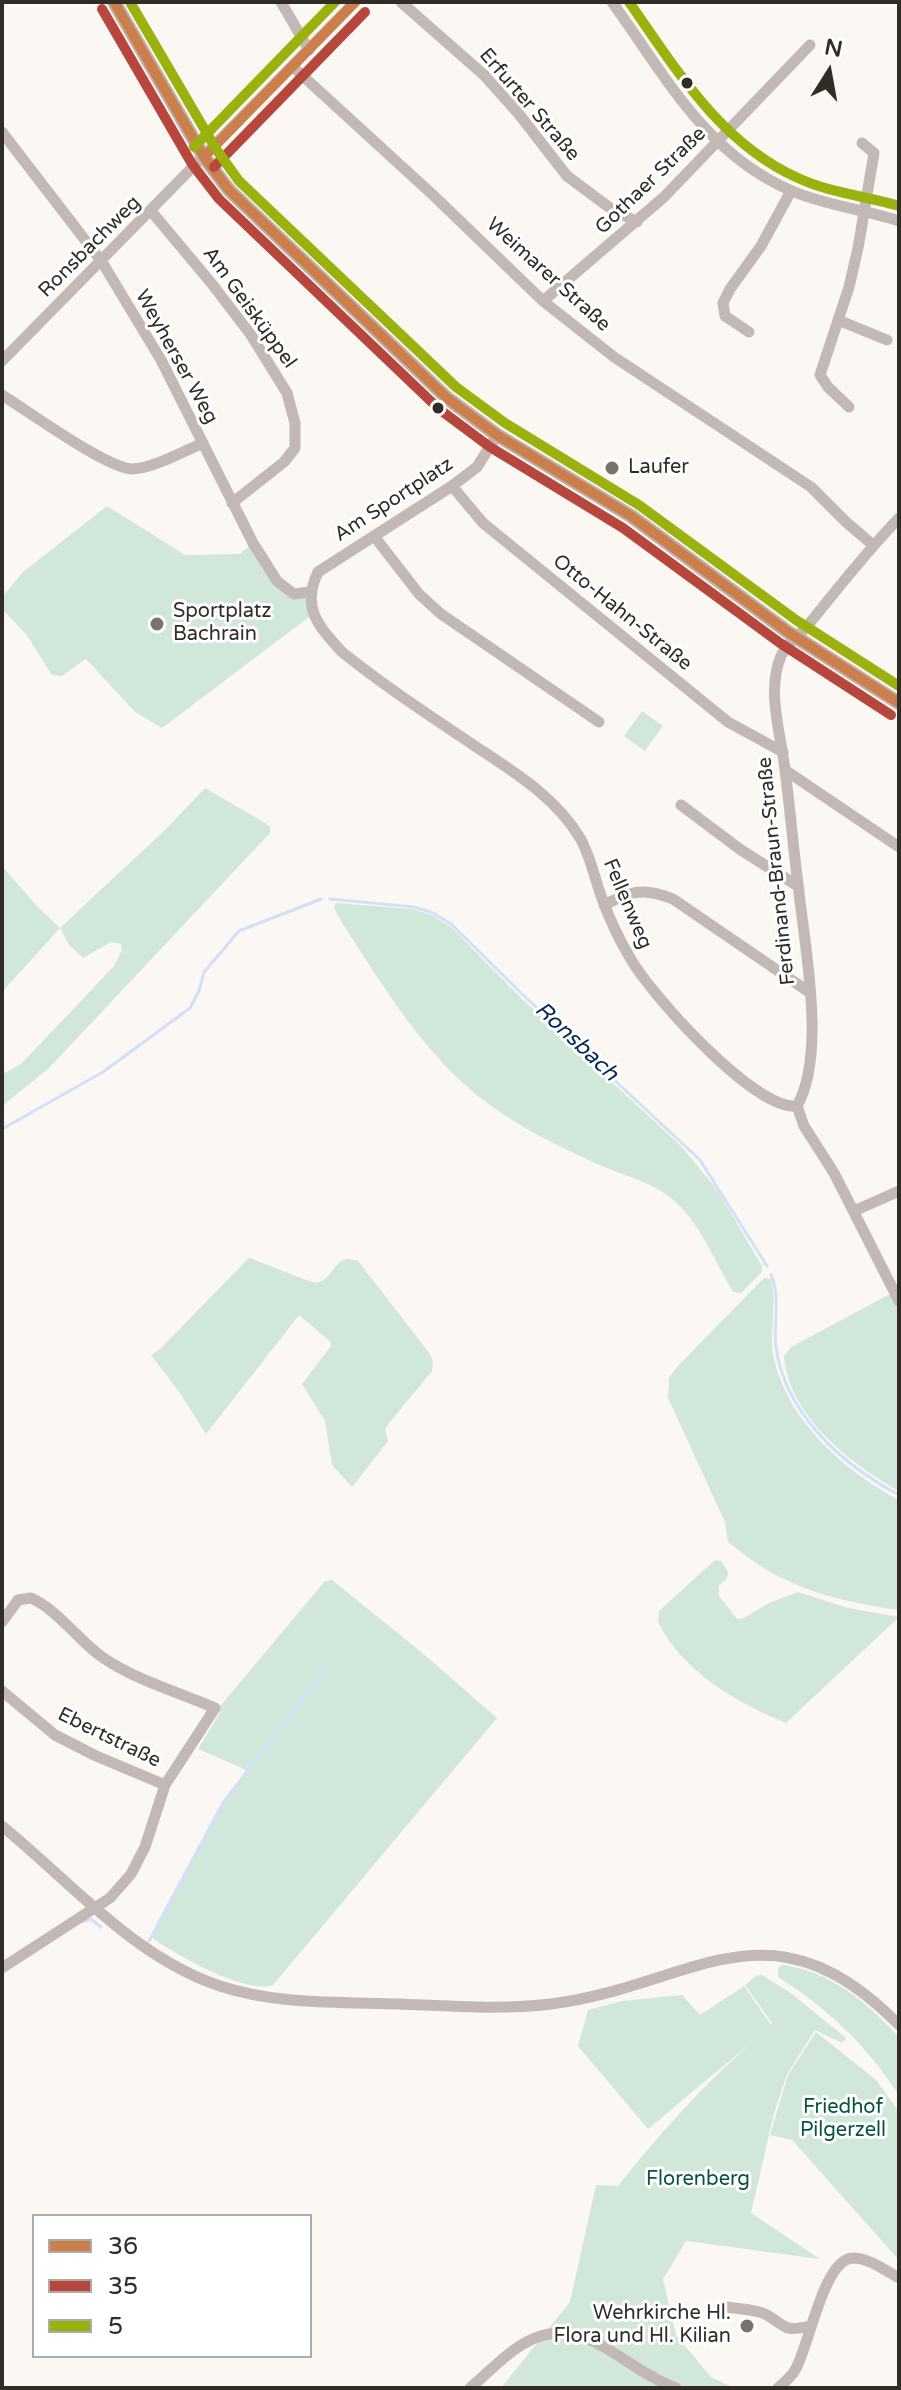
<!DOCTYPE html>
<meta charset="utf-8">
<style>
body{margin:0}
#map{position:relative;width:901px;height:2390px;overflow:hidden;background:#fbf7f2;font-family:"Varela Round",sans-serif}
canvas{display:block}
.frame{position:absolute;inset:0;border:4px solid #312d26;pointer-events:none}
.legend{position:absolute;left:32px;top:2214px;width:280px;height:144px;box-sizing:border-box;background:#fff;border:2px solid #adaba8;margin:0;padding:10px 14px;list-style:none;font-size:24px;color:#312d26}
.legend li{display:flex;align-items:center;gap:16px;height:40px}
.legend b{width:40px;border:2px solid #adaba8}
.north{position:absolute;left:789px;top:32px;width:80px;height:80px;-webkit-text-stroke:6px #fff;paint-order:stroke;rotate:11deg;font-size:22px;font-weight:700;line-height:32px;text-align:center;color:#312d26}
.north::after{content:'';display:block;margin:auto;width:28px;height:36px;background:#312d26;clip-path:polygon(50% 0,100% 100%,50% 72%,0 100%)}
</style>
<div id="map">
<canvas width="901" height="2390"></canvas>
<div class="frame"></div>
<ul class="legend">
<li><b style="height:10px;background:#cd7f4b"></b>36</li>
<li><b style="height:10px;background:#b7473d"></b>35</li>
<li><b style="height:10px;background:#9bb20e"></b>5</li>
</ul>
<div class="north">N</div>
</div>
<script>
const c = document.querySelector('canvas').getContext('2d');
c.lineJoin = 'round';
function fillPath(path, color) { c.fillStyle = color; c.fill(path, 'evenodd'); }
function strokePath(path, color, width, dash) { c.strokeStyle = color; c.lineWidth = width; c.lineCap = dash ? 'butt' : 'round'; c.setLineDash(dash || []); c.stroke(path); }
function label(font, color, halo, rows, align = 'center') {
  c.font = font + ' "Varela Round",sans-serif'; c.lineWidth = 6; c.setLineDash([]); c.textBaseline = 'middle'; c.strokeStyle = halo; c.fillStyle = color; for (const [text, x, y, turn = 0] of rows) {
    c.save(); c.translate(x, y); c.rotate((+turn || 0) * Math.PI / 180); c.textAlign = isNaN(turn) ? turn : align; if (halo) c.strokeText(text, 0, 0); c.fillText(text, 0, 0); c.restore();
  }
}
fillPath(new Path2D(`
 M107,506L185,555L240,554L253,543L286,590L310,592L313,614L162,728L135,712L86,659L62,676L52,675L26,634L2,609V597L23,572Z
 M642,711L663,726L645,751L624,736Z
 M205,788L265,823L270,827V833L49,1068L2,1106V1075L22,1063L114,966L122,950L121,944L111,942L83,958L69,945L60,928L2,992V866L37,906L60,928L165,830Z
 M336,903L413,909L432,915L450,926L521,998L681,1146L718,1191L762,1266V1272L741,1293L733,1292C717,1265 700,1225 678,1204C658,1184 628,1177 602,1166C564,1149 524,1130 490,1105C425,1058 384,987 341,921L334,908Z
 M249,1258C259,1261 312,1283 316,1283C336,1280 332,1252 358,1261L430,1354L433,1362L432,1371L389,1423L385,1430L388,1441L352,1487L332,1465L325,1421L302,1384L331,1346V1342L299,1315L206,1434L180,1393L151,1355L160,1349Z
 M764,1278L771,1279C777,1296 770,1332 773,1353C785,1419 843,1470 899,1500V1610C847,1603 796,1591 753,1561C744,1555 737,1548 728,1542L725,1522L668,1398L669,1378L677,1367Z
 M892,1293L899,1309V1491C852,1465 788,1416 784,1356L791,1347Z
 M715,1560L721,1561L728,1572L727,1578L719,1586V1596L737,1619L744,1618L769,1603L798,1592L848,1608L899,1617L786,1723C737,1703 682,1671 658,1622L659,1611Z
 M332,1580L420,1651L497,1718L273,1985C246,1995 174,1954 151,1937L223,1804L249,1771L198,1749L220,1713L217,1710L325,1581Z
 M783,1965C831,1971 867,2003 899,2037V2096C869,2047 827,2008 778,1977V1968Z
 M762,1975L792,1994L846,2038L842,2043L815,2030L787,2074L773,2117L751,2213L820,2259L686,2241L663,2279L676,2335L711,2377L734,2388H501L570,2302L596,2185L618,2186C659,2134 702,2087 751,2043L648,2129L578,2046L588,2010L623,2001L682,1995L700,2015L744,1986L771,2025L772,2023L745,1985L756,1976Z
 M816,2032L876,2080L899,2112V2260L792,2140L770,2135L788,2075Z`), '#d1e7d9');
strokePath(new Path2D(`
 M330,899L414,907L433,913L451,924L522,994L700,1160L767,1266
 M2,1129L103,1072L190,1008L199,991L204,972L239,931L321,899
 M771,1274C781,1296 773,1325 776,1348C786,1415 843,1465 899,1495
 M81,1922L91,1919L101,1927
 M149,1941L223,1803L325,1669`), '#d0e1f9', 3);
strokePath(new Path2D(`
 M281,2L309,50
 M401,2L484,75L518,113L567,176L610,208L637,222
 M612,2C665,75 705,154 792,191C827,206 864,209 899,221
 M293,67L433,195L543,301L614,357L811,487L846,522L873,545
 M2,132L102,262L161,360L253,543L277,581L294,594L310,592
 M151,211L212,284L251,335L287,393L295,423V448L284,462L232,503
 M543,301L664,197L810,45
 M838,320L887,340
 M749,332L725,316L723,303L730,289L761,246L791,191
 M2,361L355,2
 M2,395C28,411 106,468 132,469C152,469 184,451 203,443
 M849,407L828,387L820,375L849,287L858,248L874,153L862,143
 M497,435L477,467L452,486L318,572C301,607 318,626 342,652C382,684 424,712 466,740C507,768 554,794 580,838C591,857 595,881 603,901C610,920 619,939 629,956C649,993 755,1111 797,1106
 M452,486L483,523L728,722L783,752
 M374,536L419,594L441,614L599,722
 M785,770L899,847
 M681,805L741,850L798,886
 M604,905C632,891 643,887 673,899L809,992
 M797,1106C827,1054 804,943 798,884C793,846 790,808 785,770C781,734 766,691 781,656C787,642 800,635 809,624C838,588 867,551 899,518
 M797,1106L804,1126L834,1173L899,1301
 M854,1211L899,1191
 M2,1622L18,1600L31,1598C58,1610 78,1640 102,1657C135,1680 178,1692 215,1708L165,1785L145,1847L131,1874L110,1898L2,1968
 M2,1691L55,1735L94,1755L165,1785
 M2,1826C71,1882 133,1957 220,1986C277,2005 341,2002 400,2004C450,2006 502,2010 551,2004C696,1985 768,1893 899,2025
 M727,2307C738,2309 757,2309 767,2315C787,2327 783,2332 810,2326
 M470,2388C487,2374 504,2355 523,2344C581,2308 622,2369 676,2388
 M778,2388C784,2383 791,2377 795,2370C809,2348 823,2259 853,2258C869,2258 886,2271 899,2278`), '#c2b9b6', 11);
strokePath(new Path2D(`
 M114,2L204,157L229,190L447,398L497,435L631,516L788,632L899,703`), '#bab0ad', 14);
strokePath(new Path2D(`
 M114,2L204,157L229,190L447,398L497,435L631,516L788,632L899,703
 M204,157L355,2`), '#cd7f4b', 10);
strokePath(new Path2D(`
 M102,9L192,164L219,199L439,409L490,447L623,528L780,643L891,715
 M214,167L365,12`), '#b7473d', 10);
strokePath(new Path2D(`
 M130,2L216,149L239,181L456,387L505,423L639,505L796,620L899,686
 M629,2C676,69 720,143 798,178C830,193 866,196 899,206
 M194,147L335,2`), '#9bb20e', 10);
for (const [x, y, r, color] of [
 [687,83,7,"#312d26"],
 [438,408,7,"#312d26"],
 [612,468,8,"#78746d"],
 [157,624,8,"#78746d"],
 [747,2326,8,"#78746d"]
]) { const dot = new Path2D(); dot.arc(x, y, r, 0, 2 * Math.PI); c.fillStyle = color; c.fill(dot); strokePath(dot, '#fff', 3); }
label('20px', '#312d26', '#fff', [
 ["Erfurter Straße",529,105,49],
 ["Gothaer Straße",651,181,-44],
 ["Ronsbachweg",90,247,-45],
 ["Weimarer Straße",548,275,42],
 ["Am Geisküppel",249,308,54],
 ["Weyherser Weg",176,357,61],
 ["Am Sportplatz",394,500,-33],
 ["Otto-Hahn-Straße",622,613,39],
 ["Ferdinand-Braun-Straße",777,871,-96],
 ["Fellenweg",627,904,67],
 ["Ebertstraße",109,1738,26]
]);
label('20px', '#312d26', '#fff', [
 ["Laufer",628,468],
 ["Sportplatz",173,612],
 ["Bachrain",173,635],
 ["Wehrkirche Hl.",731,2314,"right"],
 ["Flora und Hl. Kilian",731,2337,"right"]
], 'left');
label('20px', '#06543a', '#fff', [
 ["Friedhof",843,2108],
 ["Pilgerzell",843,2131],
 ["Florenberg",698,2180]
]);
label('italic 22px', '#00285b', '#fff', [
 ["Ronsbach",576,1042,43]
]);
</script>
